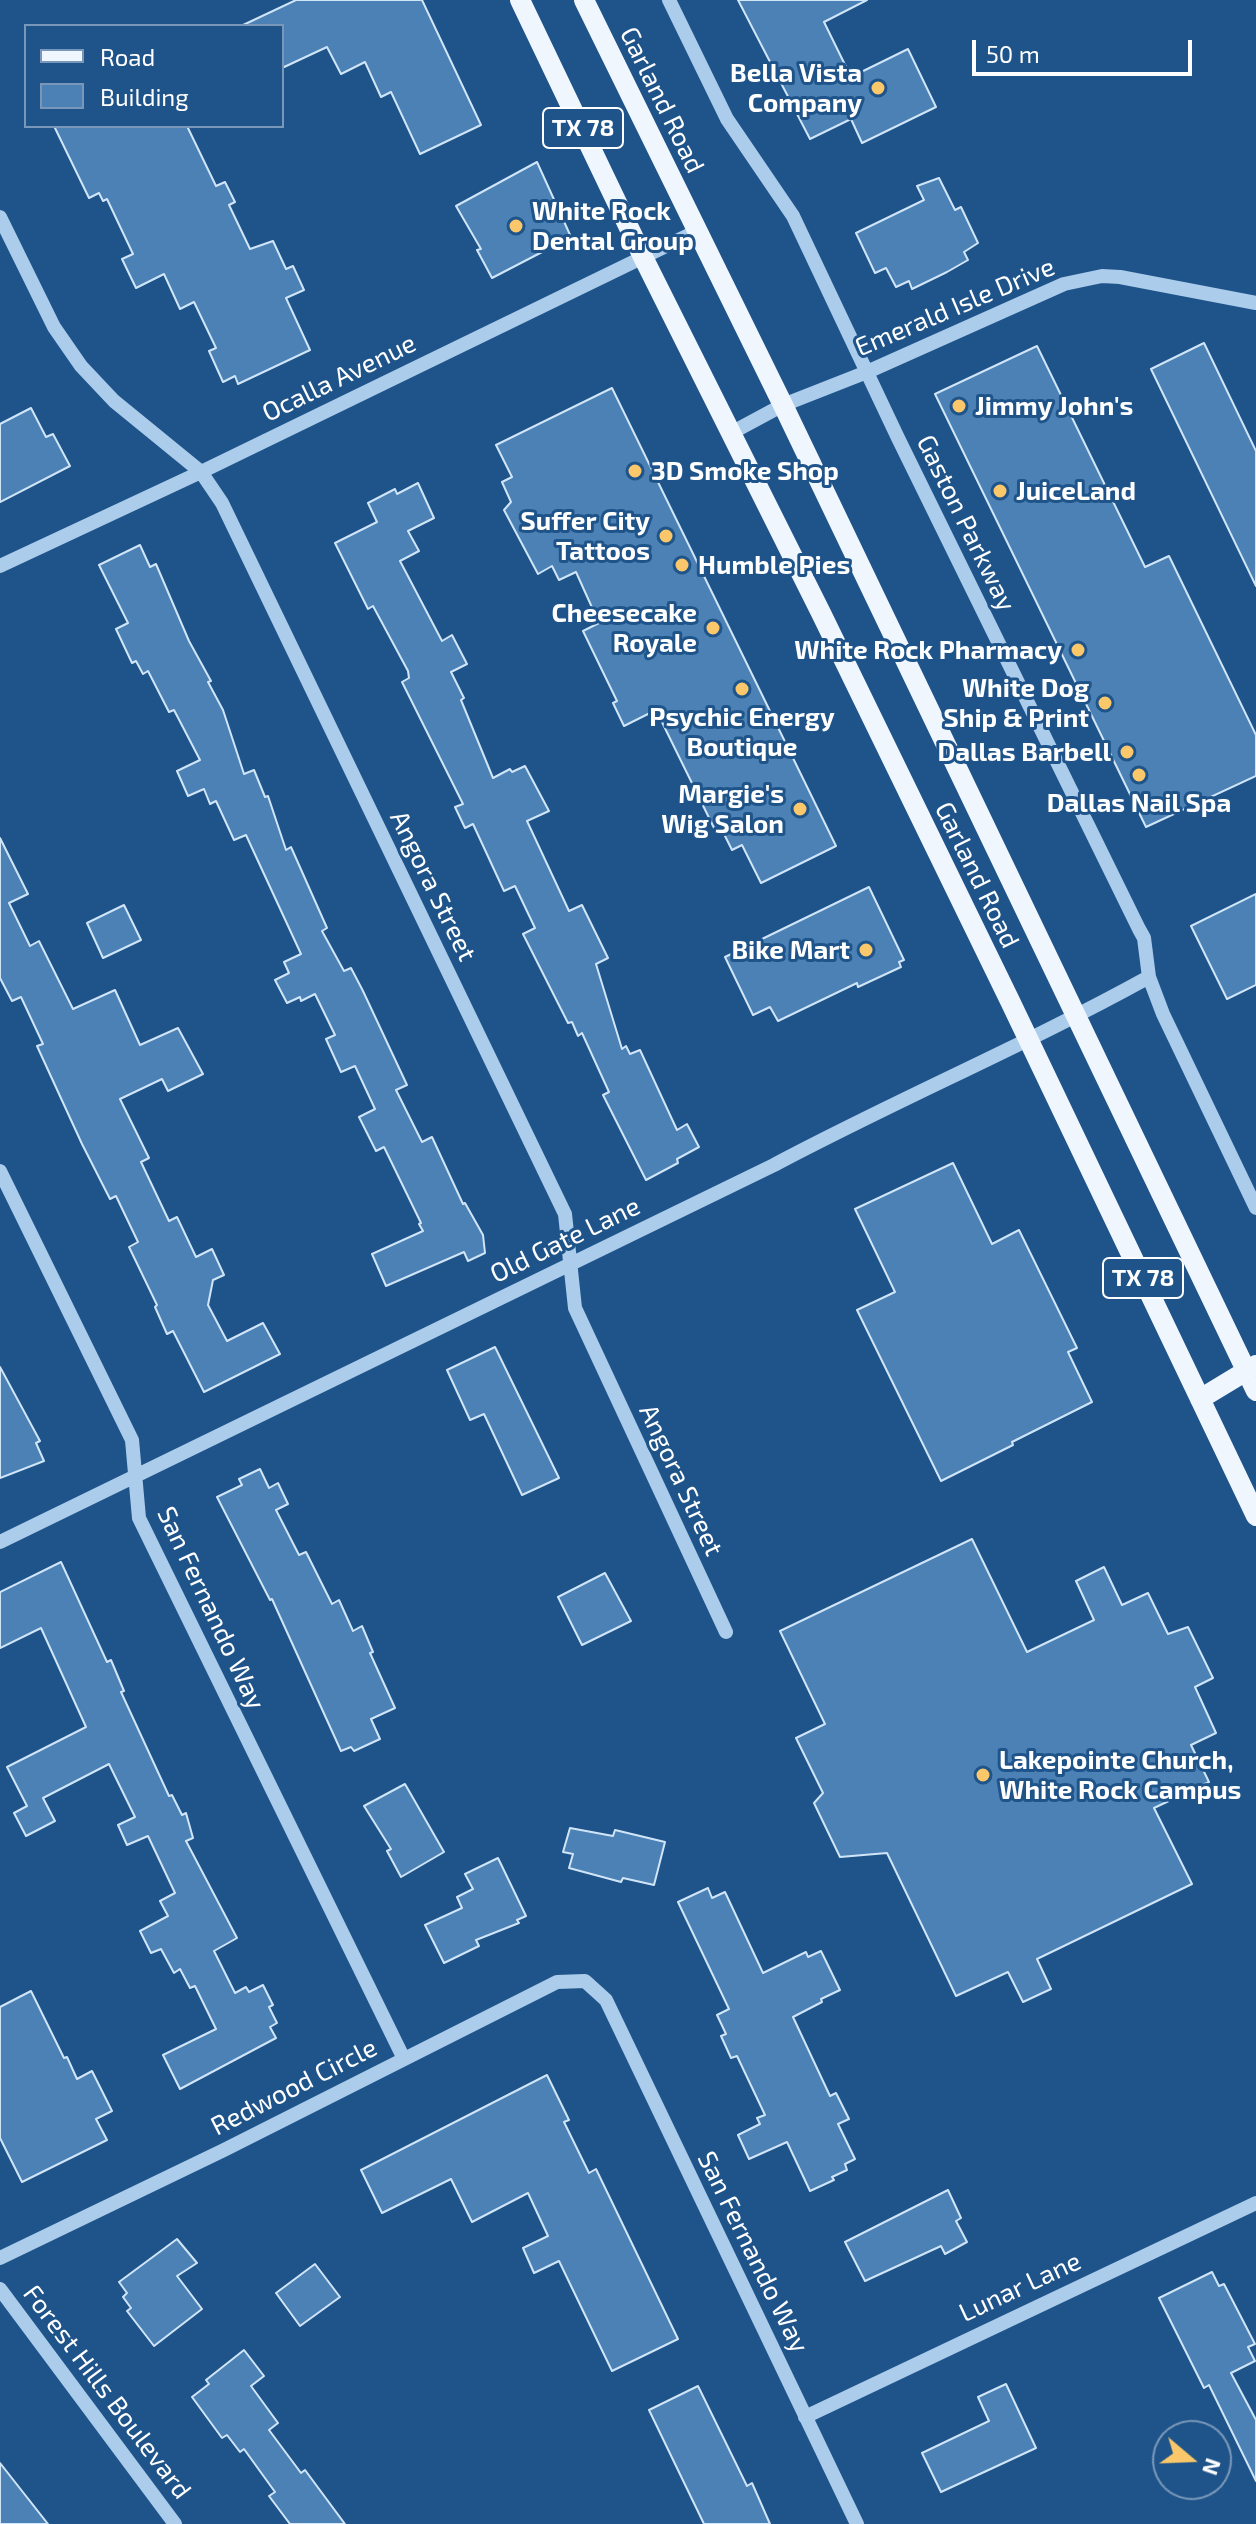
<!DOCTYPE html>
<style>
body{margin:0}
#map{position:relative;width:1256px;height:2524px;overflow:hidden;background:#1f548a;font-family:"Exo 2",sans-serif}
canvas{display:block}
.legend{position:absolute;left:24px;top:24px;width:260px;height:104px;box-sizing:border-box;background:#1f548a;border:2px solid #7998b9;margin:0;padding:10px 14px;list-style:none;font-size:24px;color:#fff}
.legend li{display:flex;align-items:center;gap:16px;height:40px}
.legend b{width:40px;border:2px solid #7998b9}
.north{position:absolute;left:1152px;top:2420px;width:80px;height:80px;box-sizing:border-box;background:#1f548a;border:2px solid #7998b9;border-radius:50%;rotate:109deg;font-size:22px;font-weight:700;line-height:32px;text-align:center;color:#fff}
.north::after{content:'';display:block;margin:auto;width:28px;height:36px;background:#fac76a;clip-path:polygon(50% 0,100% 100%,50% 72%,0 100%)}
.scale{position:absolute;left:972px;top:40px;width:220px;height:36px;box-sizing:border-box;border:4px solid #fff;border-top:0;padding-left:10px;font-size:24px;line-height:28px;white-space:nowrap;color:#fff;-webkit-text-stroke:6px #1f548a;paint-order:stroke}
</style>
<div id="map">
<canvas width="1256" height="2524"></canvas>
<ul class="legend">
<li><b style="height:10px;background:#f0f6fe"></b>Road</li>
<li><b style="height:22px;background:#4b81b4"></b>Building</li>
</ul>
<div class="north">N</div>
<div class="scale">50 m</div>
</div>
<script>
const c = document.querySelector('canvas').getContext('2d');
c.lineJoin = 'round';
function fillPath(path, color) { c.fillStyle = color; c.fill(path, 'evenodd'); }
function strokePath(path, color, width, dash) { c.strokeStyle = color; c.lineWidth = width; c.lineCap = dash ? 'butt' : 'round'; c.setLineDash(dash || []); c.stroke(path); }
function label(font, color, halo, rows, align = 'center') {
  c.font = font + ' "Exo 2",sans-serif'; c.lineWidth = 6; c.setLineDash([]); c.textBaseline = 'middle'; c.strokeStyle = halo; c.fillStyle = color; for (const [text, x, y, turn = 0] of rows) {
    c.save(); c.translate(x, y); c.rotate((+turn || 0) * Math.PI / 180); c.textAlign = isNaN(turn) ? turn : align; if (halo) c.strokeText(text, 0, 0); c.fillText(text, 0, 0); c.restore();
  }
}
const building = new Path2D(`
 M296,0H422L481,125L420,154L391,92L381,97L365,62L341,74L327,47L282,68V26H241Z
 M738,0H867L824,22L851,77L908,49L936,107L862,143L851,119L810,139Z
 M54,126H187L216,186L225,182L235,202L229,205L250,249L273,241L286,269L293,266L304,290L286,298L310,350L238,384L235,376L223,382L209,351L216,348L194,302L180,309L164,274L136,288L122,259L133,254L107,199L103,201L99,193L89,198Z
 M537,162L571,237L492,278L477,250L481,249L456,206Z
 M939,178L955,210L961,207L978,243L964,252L968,260L947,272L912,289L909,281L896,287L886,268L875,273L856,233L924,200L917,186Z
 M1204,343L1256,451V586L1151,369Z
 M1037,346L1145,567L1169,556L1256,735V776L1146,827L935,394Z
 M612,388L836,846L761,883L742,845L732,850L722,830L716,832L656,710L624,726L613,703L617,701L583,631L599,623L576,572L559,580L552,566L538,574L504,510L511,502L502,482L512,477L496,445Z
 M31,408L46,437L53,434L70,466L0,502V424Z
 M418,483L434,518L408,531L419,551L400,561L442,641L452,635L467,664L451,672L464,698L461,700L493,778L510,769L512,772L525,766L549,811L527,821L569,911L582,905L608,958L596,964L622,1049L626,1046L630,1054L640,1050L677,1130L687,1124L699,1147L677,1159L678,1163L646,1180L603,1095L609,1092L582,1033L578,1036L572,1022L568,1023L523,934L535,928L515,886L504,891L473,824L465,828L455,807L463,804L402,682L409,678L408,671L373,606L368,609L335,543L377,522L368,503L395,489L397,494Z
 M140,545L150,567L156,564L189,641L211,681L208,682L223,710L244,774L254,770L265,797L268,796L286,850L291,847L327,928L322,931L344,971L351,968L363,991L407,1085L396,1090L422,1142L432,1137L463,1204L465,1203L483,1235L485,1253L468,1261L464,1252L386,1286L372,1254L423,1231L419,1224L421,1223L384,1147L376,1151L359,1117L375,1109L355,1066L341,1072L326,1039L335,1035L315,994L301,1001L300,997L287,1003L275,980L289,973L284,962L301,954L246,835L234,840L216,801L210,804L204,789L188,796L177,771L200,760L174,710L169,712L148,671L143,674L136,661L132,663L116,629L128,623L99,565Z
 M0,838L28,894L9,903L30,946L39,941L73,1009L115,990L140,1045L178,1028L203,1074L168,1091L162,1079L120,1099L149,1158L141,1162L169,1221L177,1217L196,1257L212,1249L224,1275L213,1280L208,1305L227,1341L263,1323L280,1354L204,1392L173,1331L167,1334L155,1307L157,1305L129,1247L138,1242L116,1196L110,1199L82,1144L37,1046L43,1044L21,997L12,1001L0,978Z
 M869,887L904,960L899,962L901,967L858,987L857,983L778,1021L770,1007L753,1015L725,957Z
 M1256,894V985L1227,999L1191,926Z
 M124,905L141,940L103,958L87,923Z
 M953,1163L992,1244L1019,1230L1077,1348L1068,1352L1092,1402L1012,1442L1013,1445L941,1481L857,1310L895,1292L855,1209Z
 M495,1347L559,1478L522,1495L484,1414L470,1420L447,1370Z
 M0,1367L40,1441L36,1443L44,1461L0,1478Z
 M260,1469L269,1488L278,1483L288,1504L276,1510L299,1555L306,1552L332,1604L339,1600L353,1631L362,1626L373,1652L370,1653L395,1708L371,1719L380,1739L354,1751L351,1747L341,1751L272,1599L270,1600L217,1497L242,1485L239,1479Z
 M972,1539L1027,1652L1094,1620L1076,1581L1104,1567L1122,1605L1148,1593L1168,1634L1188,1627L1213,1678L1195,1687L1216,1733L1191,1745L1209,1782L1154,1808L1192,1884L1037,1959L1051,1989L1023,2002L1008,1972L956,1996L887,1853L840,1857L814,1803L823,1793L796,1738L825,1724L780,1631Z
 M61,1562L107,1662L111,1660L124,1691L121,1692L169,1796L172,1795L182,1815L186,1813L193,1838L186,1841L237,1938L214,1951L235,1993L246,1987L249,1992L263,1985L273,2005L269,2007L277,2023L270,2027L276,2038L180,2089L163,2055L216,2029L195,1986L190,1988L180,1969L174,1973L161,1949L151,1953L140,1931L168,1916L160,1901L175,1893L148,1836L127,1845L118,1825L135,1817L109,1764L43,1798L55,1821L26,1836L14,1813L27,1806L7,1767L86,1727L41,1628L0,1648V1592Z
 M605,1573L631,1621L582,1645L558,1597Z
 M405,1784L444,1852L401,1877L387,1851L391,1849L364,1806Z
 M570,1828L613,1836L615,1830L665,1842L654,1885L623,1878L621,1882L569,1868L573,1854L563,1852Z
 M498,1858L526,1916L517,1920L519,1923L476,1940L479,1946L444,1963L425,1925L462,1908L457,1897L473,1889L465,1874Z
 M708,1888L712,1898L725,1892L763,1973L806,1952L808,1957L821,1951L840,1990L821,1999L822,2002L793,2017L830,2096L836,2093L849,2119L838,2124L855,2159L845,2164L847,2170L832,2177L834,2180L810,2191L787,2142L749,2159L738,2135L760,2124L757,2118L765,2115L737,2056L731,2058L721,2036L726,2034L717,2015L729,2009L678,1902Z
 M31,1991L64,2058L67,2057L77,2079L92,2071L112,2111L96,2119L107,2140L22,2182L0,2138V2007Z
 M547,2075L569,2120L564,2122L589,2173L596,2169L678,2339L612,2371L559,2261L534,2273L523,2248L548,2236L528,2193L472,2222L451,2179L382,2213L361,2170Z
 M948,2190L961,2218L956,2221L967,2242L945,2254L941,2246L865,2281L845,2242Z
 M177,2239L197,2263L177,2276L202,2309L154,2346L127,2311L131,2308L123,2297L127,2293L119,2282Z
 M315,2264L340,2297L300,2326L276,2293Z
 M1212,2272L1219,2286L1224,2284L1255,2344L1248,2347L1255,2361L1231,2373L1256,2420V2481L1209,2385L1204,2388L1159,2298Z
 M244,2350L264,2376L251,2386L278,2423L269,2430L301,2473L305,2470L345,2524H290L269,2496L275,2492L244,2449L240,2452L227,2435L222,2438L192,2397L209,2384L206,2380Z
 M1006,2384L1036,2448L941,2492L922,2453L989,2421L978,2397Z
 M698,2386L747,2486L752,2483L770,2524H704L649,2410Z
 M0,2463L48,2524H0Z`);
fillPath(building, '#4b81b4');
strokePath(building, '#d0e5f8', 2);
strokePath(new Path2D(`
 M669,0L727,119L793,216L898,438L1139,929L1144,938L1149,977L1163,1014L1256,1208
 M0,217L54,327L81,366L114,401L201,472L222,503L565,1214L575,1308L726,1632
 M731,433L783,405L867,372L1064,284L1102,276L1120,277L1256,303
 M0,566L201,472L697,231
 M0,1171L132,1440L139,1518L404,2059
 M0,1542L774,1165C898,1099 1026,1045 1149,977
 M0,2258L224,2150L557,1982L585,1981L606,2000L857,2524
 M0,2289L175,2524
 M805,2417L1256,2203`), '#abcceb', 14);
strokePath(new Path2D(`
 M520,0L643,257L821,613L1010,1001L1256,1516
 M584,0L783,405L1256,1391
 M1200,1399L1256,1365`), '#f0f6fe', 20);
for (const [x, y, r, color] of [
 [878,88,8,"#fac76a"],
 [516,226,8,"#fac76a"],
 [959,406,8,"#fac76a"],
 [635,471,8,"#fac76a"],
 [1000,491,8,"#fac76a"],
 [666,536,8,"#fac76a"],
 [682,565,8,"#fac76a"],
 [713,628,8,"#fac76a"],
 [1078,650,8,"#fac76a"],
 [742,689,8,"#fac76a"],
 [1105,703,8,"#fac76a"],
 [1127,752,8,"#fac76a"],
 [1139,775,8,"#fac76a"],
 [800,809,8,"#fac76a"],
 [866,950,8,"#fac76a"],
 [983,1775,8,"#fac76a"]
]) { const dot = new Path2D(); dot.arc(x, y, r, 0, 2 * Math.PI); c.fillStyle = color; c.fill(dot); strokePath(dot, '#1f548a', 3); }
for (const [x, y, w] of [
 [583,128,80],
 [1143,1278,80]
]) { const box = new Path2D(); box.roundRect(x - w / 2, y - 20, w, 40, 6); c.fillStyle = '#1f548a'; c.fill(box); strokePath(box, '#fff', 2); }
label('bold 24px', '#fff', null, [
 ["TX 78",583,128],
 ["TX 78",1143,1278]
]);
label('bold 26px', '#fff', '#1f548a', [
 ["Bella Vista",862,73],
 ["Company",862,103],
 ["White Rock",532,211,"left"],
 ["Dental Group",532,241,"left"],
 ["Jimmy John's",975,406,"left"],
 ["3D Smoke Shop",651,471,"left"],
 ["JuiceLand",1016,491,"left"],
 ["Suffer City",650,521],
 ["Tattoos",650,551],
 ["Humble Pies",698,565,"left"],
 ["Cheesecake",697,613],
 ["Royale",697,643],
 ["White Rock Pharmacy",1062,650],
 ["White Dog",1089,688],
 ["Ship & Print",1089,718],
 ["Psychic Energy",742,717,"center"],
 ["Boutique",742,747,"center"],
 ["Dallas Barbell",1111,752],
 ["Margie's",784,794],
 ["Wig Salon",784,824],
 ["Dallas Nail Spa",1139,803,"center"],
 ["Bike Mart",850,950],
 ["Lakepointe Church,",999,1760,"left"],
 ["White Rock Campus",999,1790,"left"]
], 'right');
label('26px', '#fff', '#1f548a', [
 ["Garland Road",662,100,64],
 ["Emerald Isle Drive",955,307,-23],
 ["Ocalla Avenue",339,378,-26],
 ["Gaston Parkway",966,523,64],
 ["Garland Road",977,875,64],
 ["Angora Street",433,886,64],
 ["Old Gate Lane",565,1240,-26],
 ["Angora Street",681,1480,65],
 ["San Fernando Way",211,1608,65],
 ["Redwood Circle",294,2087,-27],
 ["San Fernando Way",753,2252,64],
 ["Lunar Lane",1020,2287,-25],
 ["Forest Hills Boulevard",107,2392,53]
]);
</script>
